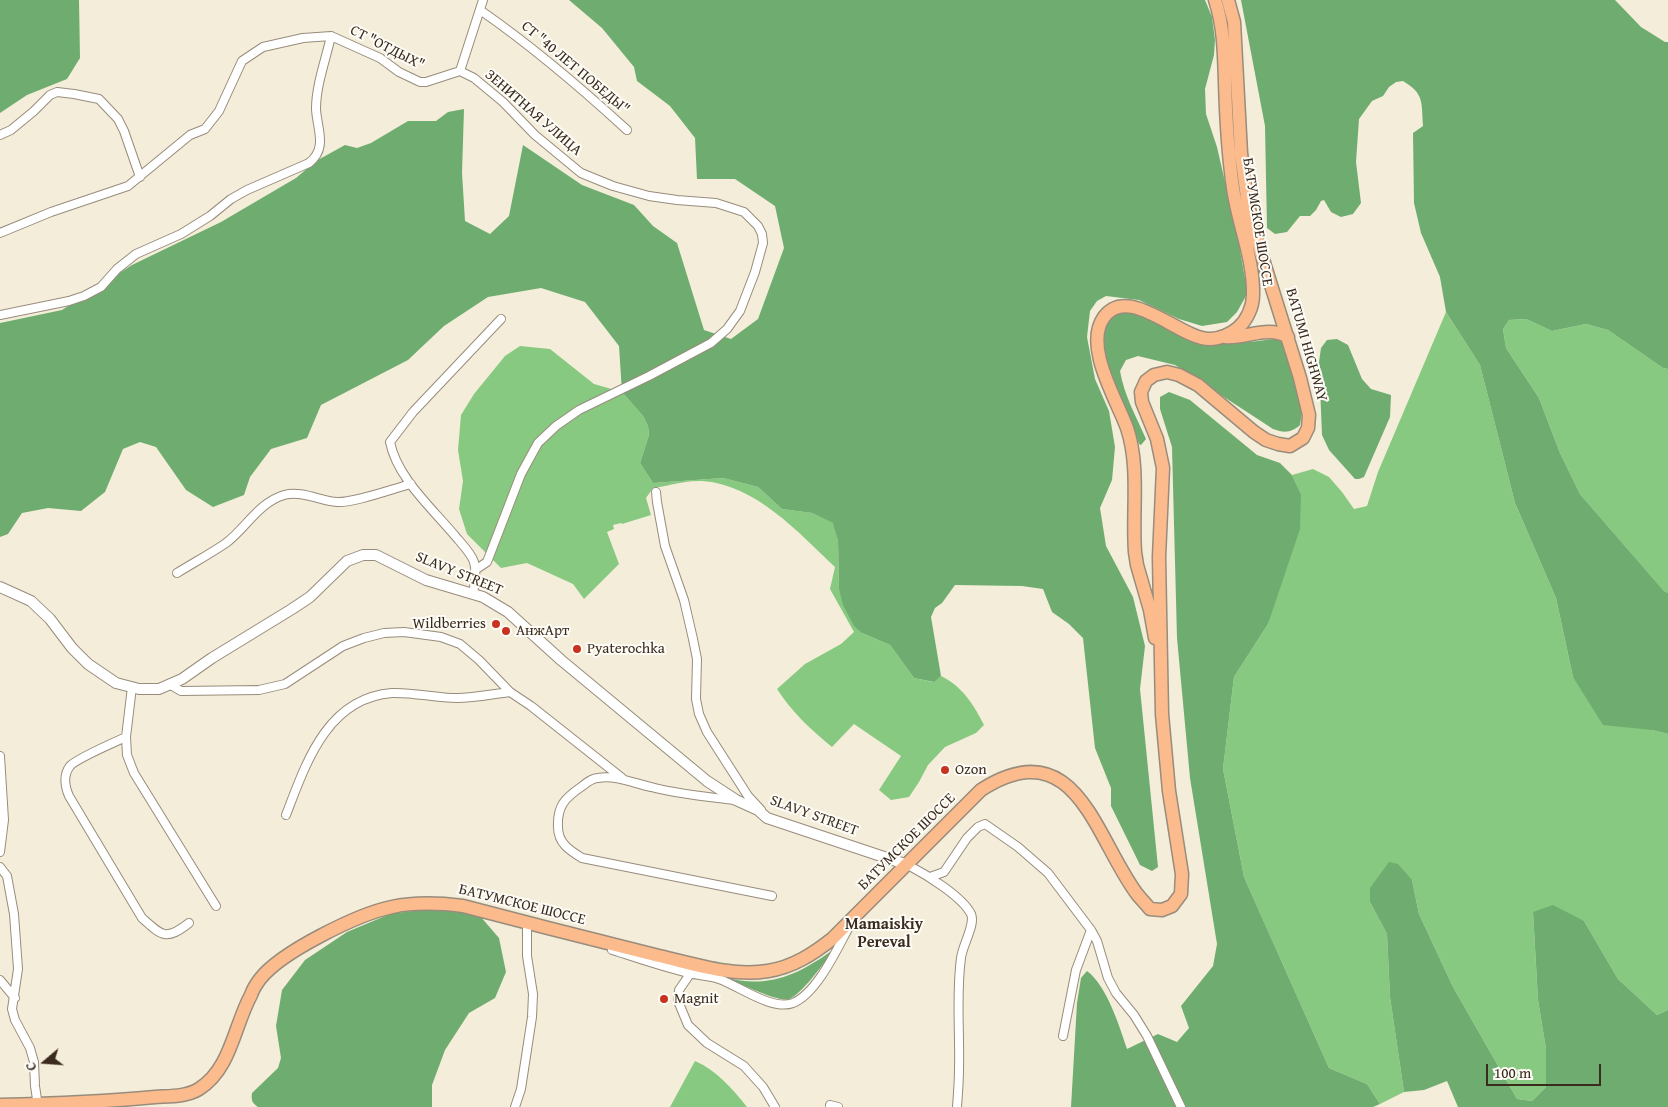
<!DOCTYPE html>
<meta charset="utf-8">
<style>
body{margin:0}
#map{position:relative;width:1668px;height:1107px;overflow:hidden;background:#f4edd9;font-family:"Gentium Book Plus",serif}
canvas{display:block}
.north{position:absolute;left:20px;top:1037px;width:50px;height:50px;-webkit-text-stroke:4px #fdfcf7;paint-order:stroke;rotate:252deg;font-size:14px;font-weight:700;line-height:20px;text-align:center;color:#3b2a1e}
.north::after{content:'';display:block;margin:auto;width:18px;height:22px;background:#3b2a1e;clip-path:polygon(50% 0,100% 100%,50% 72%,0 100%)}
.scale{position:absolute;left:1486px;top:1064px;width:115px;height:22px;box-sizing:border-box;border:2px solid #3b2a1e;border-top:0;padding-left:6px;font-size:15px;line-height:18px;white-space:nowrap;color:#3b2a1e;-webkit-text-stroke:4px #fdfcf7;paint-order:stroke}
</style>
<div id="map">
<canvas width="1668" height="1107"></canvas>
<div class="north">С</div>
<div class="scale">100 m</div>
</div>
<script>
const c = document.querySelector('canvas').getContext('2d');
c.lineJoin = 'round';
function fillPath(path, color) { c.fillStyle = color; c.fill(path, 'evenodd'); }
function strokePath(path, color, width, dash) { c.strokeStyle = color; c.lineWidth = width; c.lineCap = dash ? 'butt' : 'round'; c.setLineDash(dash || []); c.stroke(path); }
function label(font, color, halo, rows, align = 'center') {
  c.font = font + ' "Gentium Book Plus",serif'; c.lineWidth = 4; c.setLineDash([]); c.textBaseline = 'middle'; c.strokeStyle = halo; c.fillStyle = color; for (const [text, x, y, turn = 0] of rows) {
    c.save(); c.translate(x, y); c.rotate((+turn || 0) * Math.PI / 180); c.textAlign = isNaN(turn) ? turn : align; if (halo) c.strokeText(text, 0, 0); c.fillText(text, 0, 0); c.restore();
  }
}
fillPath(new Path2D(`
 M1446,312L1480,365L1515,503L1556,598L1573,677L1652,730L1668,734V1010L1657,1015L1618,979L1584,921L1533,912L1538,1000L1546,1049V1087L1532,1101L1517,1099L1453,987L1419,914L1412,880L1370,902L1387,934L1390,997L1404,1092L1380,1104L1367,1084L1329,1068L1244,877L1223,769L1234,677L1268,624L1301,494L1292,475L1313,469L1329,477L1342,492L1354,509L1367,506L1378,472Z
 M1526,319L1552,331L1586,324L1608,330L1663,368L1668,369V593L1664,591L1580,494L1560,453L1539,398L1506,348L1503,329L1509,320Z
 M520,346L550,349L594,384L622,392L643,416L648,426L649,435L640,463L653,483L723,478L758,487L782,509L812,513L834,523L838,541L839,589L862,633L890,645L914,678L933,682L941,676C962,686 974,705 984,725L976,733L945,747L928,765L919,782L909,797L891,800L879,790L901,756L854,724L832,747C811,730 791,711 777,689L805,664L841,644L854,632L830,589L835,567C799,533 755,484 702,481C686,480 668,486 653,488L646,498L651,515L622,524L621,523L613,525L614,529L607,532L619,564L584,599L573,584L527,563L501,568L467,534L459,509L463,481L458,450L461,415L474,394L505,356Z
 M695,1061C716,1070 733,1089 747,1107H670Z`), '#88c981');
fillPath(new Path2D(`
 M0,0H79L80,58L67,79L27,95L0,113Z
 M569,0H1205L1212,17L1215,40L1214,55L1205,89L1206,114L1217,147L1237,234L1246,284V296L1237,312L1227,322L1202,326L1179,319L1139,300L1106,296L1097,301L1090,311L1087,337L1095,379L1109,411L1115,447L1112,480L1100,508L1106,546L1133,597L1145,646L1140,689L1158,867L1152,871L1140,865L1111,806V788L1095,748L1083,638L1069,624L1052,612L1043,589L1022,586L955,585L942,603L935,608L931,617L941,676L934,682L914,678L890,645L862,633L854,626L843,605L839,589L838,541L833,523L812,513L782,509L758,487L723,478L653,483L640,463L649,435L648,426L643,416L622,392L619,346L585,302L541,288L488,297L444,326L408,360L321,405L307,438L271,449L250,477L244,495L213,507L186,490L156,447L140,442L123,449L105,492L81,511L48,508L22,513L8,534L0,537V323L62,310L132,265L221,222L296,178L316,161L345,145L357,148L371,143L408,121H436L448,112L464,109L462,173L465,221L490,234L509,216L523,145L582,185L634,205L653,226L677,243L704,330L731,339L758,319L784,248L775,206L735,179H697L695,138L670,106L637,81L634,67L602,28Z
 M1241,0H1615L1641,27L1665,42H1668V369L1663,368L1608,330L1586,324L1552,331L1526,319L1509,320L1503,329L1506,348L1539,398L1560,453L1580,494L1664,591L1668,593V734L1652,730L1603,725L1573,677L1556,598L1515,503L1480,365L1446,312L1440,277L1421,233L1414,203L1413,133L1423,126C1421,103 1425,94 1403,81L1396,82L1389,87L1383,96L1372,101L1359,119L1356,162L1361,203L1353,214L1341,217L1331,212L1324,200L1321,201L1316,210L1310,216H1300L1287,232L1275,234L1267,228L1265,126Z
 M1135,310L1210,344H1233L1274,339L1282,341L1286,346L1302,412L1300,425C1291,433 1284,433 1273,429L1175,365L1138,356L1126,360L1120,371C1124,395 1136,416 1146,439L1141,445L1139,444L1132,426L1120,405L1103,353L1104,326L1115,314Z
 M1337,339L1348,345L1362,379L1371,389L1391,395L1390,417L1364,477L1359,479H1355L1329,450L1322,435L1319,362L1321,348L1327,340Z
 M1169,392L1190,400L1257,455L1280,463L1292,475L1301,494L1300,529L1268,624L1234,677L1223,769L1244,877L1329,1068L1367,1084L1380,1104L1373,1107H1071L1077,1003L1081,978L1087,971C1107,986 1119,1025 1127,1049L1158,1034L1177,1042L1189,1028L1181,1006L1213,966L1217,944L1190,778L1177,638L1172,447L1160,409V397Z
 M1389,862L1398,864L1412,880L1419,914L1453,987L1517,1099L1532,1101L1546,1087V1049L1538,1000L1533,912L1553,905L1584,921L1618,979L1657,1015L1668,1010V1107H1458L1447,1081L1424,1090L1404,1092L1390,997L1387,934L1370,902V888Z
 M435,908L480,916L499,938L506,972L495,998L469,1013L445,1050L432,1085V1107H258C252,1103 251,1100 252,1093L278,1068L281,1058L276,1026L282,990L305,960L347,932L390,914Z
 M830,952L831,954C823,964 800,996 789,999C779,1003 737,982 724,977C766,989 796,976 830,952Z`), '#6ead6f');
const minor = new Path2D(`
 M480,10C532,46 580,87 627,130
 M460,71L474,78L503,102L535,135L581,173L613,186L649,196L677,200L716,203L744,212L758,226L762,234L763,243L755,272L740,311L727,329L711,343L649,376L579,410L556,426L538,443L521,474L487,562L475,570
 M460,71L483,0
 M0,135L11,130L34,111L50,95L57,92L74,94L99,99L118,119L124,131L140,177
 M0,233L51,212L128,186L190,135L205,129L219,111L242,61L263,47L303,38L331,36L380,58L399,72L420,82H426L460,71
 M0,315L69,301L84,296L101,287L117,269L136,254L181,234L210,216L231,199L247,190L309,163C328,148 317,129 316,109C316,85 326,59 331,36
 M656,492L657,502L665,546L684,600L693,639L697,659L696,699L699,714L707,732L748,796L761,810
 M177,573C193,563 210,554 226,543C246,528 258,503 284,495C302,490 320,501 337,502C354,503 392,489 411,484
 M473,593C475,583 477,572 474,562C471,553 462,544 456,537C433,509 397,478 390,442L413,412L501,319
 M169,684L181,691L259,690L285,684L343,646L364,638L384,633L404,632L441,637L460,644L479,660L510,692
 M132,687L126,737L127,755L134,773L216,906
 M126,737C115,742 76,759 70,766C63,775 65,787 69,796L142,918C162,936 166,941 189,923
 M0,756L4,820L0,852
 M734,800C706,797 678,794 651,787C633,783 616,775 598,778C592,778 586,783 581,787C565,798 557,806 558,827C558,843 569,850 582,858L772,896
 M286,815C306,763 327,698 392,693C413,692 435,698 457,698C474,698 493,694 510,692L531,706L622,778
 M908,865C925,874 962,896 971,914C976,924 962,946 961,958C956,994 960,1032 959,1069C959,1081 958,1094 957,1107
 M0,867L7,876L14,914L18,969L12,1009L15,1020L30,1048L34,1062L35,1086L38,1106
 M930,877L944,872L967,838L978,827L985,824L1018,847L1048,873L1091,930L1097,941L1108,978L1116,993L1134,1015L1147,1036L1181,1107
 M612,950C638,958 663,967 689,973C699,976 709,975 719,979C739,986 772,1011 793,1003C817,993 837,949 849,927
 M690,974L679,990L678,1001L688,1025L707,1043L744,1066L763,1087L775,1107
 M0,980L15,998
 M1063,1036L1076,970L1091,930
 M830,1105L838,1107
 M515,1107L521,1089L532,1017L533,994L527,956V923`);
const tertiary = new Path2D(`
 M0,587L31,601L50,619L72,648L88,664L116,683L139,689H159L182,679L212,658L292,609L310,597L347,561L363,555H376L426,580L483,597L508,612L561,660L707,781L736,800L758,810L767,818L908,865`);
const trunk = new Path2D(`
 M1225,337C1246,339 1267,325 1288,337
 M1155,638L1150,610L1137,565L1135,552C1132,511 1140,467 1127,428C1117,400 1083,346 1104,317C1129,283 1181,340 1210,339C1220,339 1231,334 1238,328C1247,320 1253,307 1253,295C1254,259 1238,224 1233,188C1228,153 1226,117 1225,82C1224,54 1224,27 1215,0
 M0,1105C52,1104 103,1102 155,1097C169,1096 186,1097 199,1089C231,1069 234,1026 251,995C253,989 257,983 260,979C281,952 358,914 392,907C415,902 439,903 463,906C528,923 594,940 659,956C694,964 732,977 768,971C793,967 813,954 832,939L981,790C1076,729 1095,838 1137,894C1141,899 1146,904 1150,909L1162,910L1172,906L1181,894L1182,874L1169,791L1162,714L1159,557L1163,468L1157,439L1142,402L1141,392L1146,381L1154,375L1167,372L1179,375L1198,385L1254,432L1266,440L1278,444L1290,446L1303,438L1308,428L1309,415L1300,378L1256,237L1248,205L1241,153L1234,22L1228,0`);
strokePath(minor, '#988c7c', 10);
strokePath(tertiary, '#988c7c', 12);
strokePath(trunk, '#988c7c', 15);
strokePath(minor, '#fff', 8);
strokePath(tertiary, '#fff', 10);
strokePath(trunk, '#fbbb8d', 12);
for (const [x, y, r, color] of [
 [496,624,5,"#c8321e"],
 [506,631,5,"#c8321e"],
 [577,649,5,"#c8321e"],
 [945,770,5,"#c8321e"],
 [664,999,5,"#c8321e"]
]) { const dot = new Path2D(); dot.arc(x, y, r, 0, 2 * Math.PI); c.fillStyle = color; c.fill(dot); strokePath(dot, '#fdfcf7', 2); }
label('15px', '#3b2a1e', '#fdfcf7', [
 ["СТ \"ОТДЫХ\"",387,48,27],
 ["СТ \"40 ЛЕТ ПОБЕДЫ\"",575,68,40],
 ["ЗЕНИТНАЯ УЛИЦА",533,113,41],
 ["БАТУМСКОЕ ШОССЕ",1257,222,81],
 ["BATUMI HIGHWAY",1306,345,74],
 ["SLAVY STREET",459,574,22],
 ["SLAVY STREET",814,816,20],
 ["БАТУМСКОЕ ШОССЕ",907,842,-45],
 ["БАТУМСКОЕ ШОССЕ",522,905,14]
]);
label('15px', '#3b2a1e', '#fdfcf7', [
 ["Wildberries",486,624,"right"],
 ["АнжАрт",516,631],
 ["Pyaterochka",587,649],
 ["Ozon",955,770],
 ["Magnit",674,999]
], 'left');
label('bold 16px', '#3b2a1e', '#fdfcf7', [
 ["Mamaiskiy",884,925],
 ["Pereval",884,943]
]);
</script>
